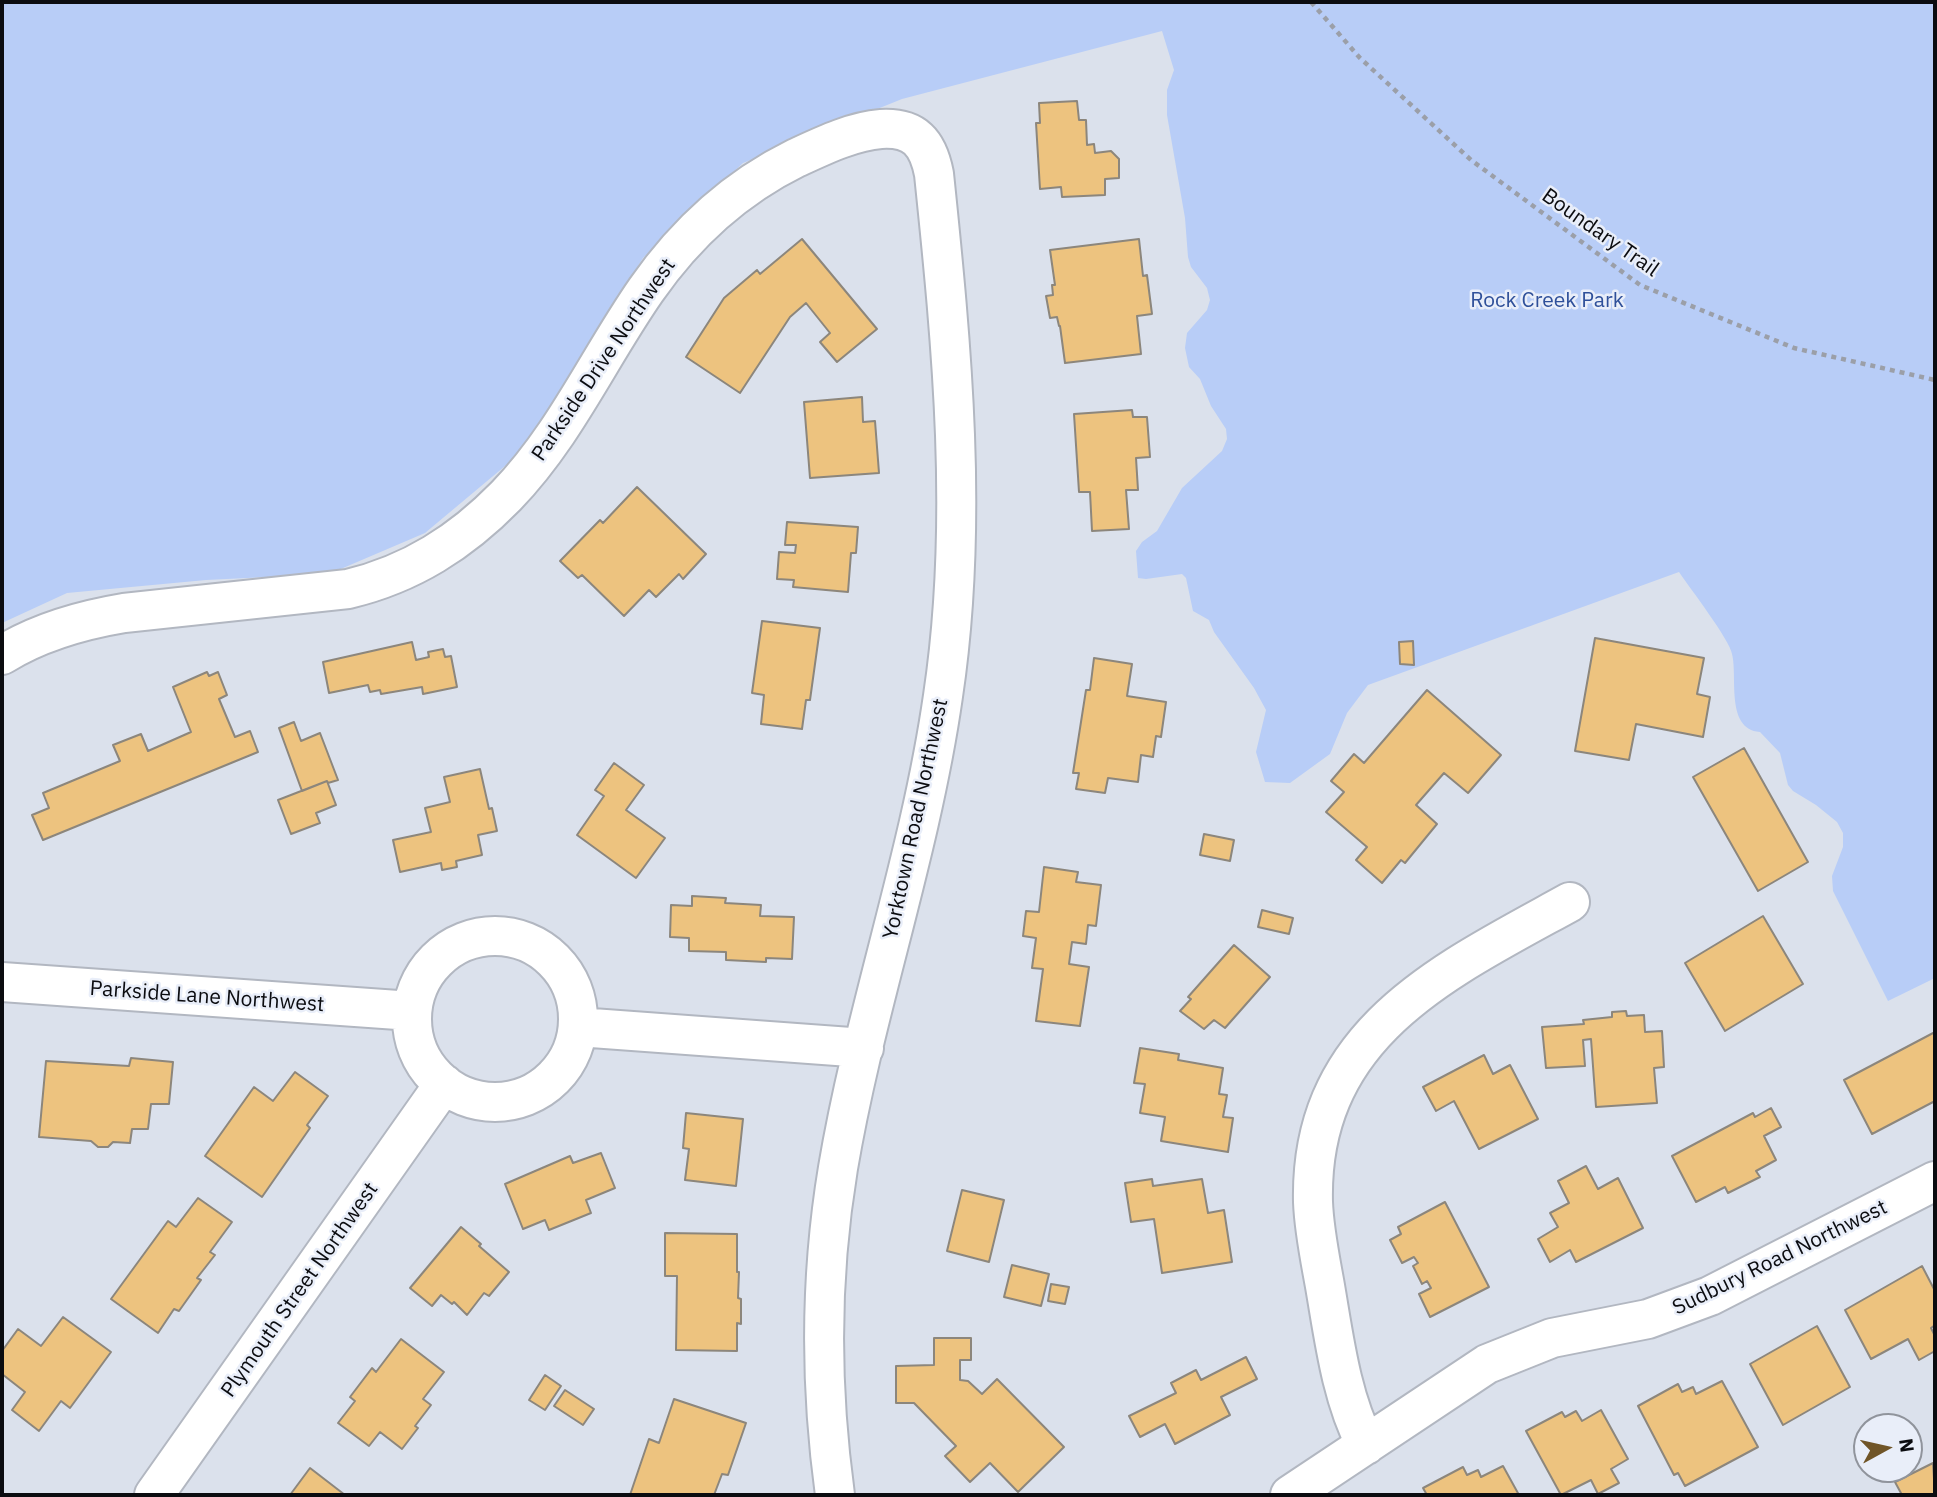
<!DOCTYPE html>
<style>
body{margin:0}
#map{position:relative;width:1937px;height:1497px;overflow:hidden;background:#dbe1ec;font-family:"IBM Plex Sans",sans-serif}
canvas{display:block}
.frame{position:absolute;inset:0;border:4px solid #0b0c10;pointer-events:none}
.north{position:absolute;left:1853px;top:1413px;width:70px;height:70px;box-sizing:border-box;background:#e9eef9;border:2px solid #90949c;border-radius:50%;rotate:82deg;font-size:19px;font-weight:700;line-height:28px;text-align:center;color:#0b0c10}
.north::after{content:'';display:block;margin:auto;width:24px;height:32px;background:#705528;clip-path:polygon(50% 0,100% 100%,50% 72%,0 100%)}
</style>
<div id="map">
<canvas width="1937" height="1497"></canvas>
<div class="frame"></div>
<div class="north">N</div>
</div>
<script>
const c = document.querySelector('canvas').getContext('2d');
c.lineJoin = 'round';
function fillPath(path, color) { c.fillStyle = color; c.fill(path, 'evenodd'); }
function strokePath(path, color, width, dash) { c.strokeStyle = color; c.lineWidth = width; c.lineCap = dash ? 'butt' : 'round'; c.setLineDash(dash || []); c.stroke(path); }
function label(font, color, halo, rows, align = 'center') {
  c.font = font + ' "IBM Plex Sans",sans-serif'; c.lineWidth = 5; c.setLineDash([]); c.textBaseline = 'middle'; c.strokeStyle = halo; c.fillStyle = color; for (const [text, x, y, turn = 0] of rows) {
    c.save(); c.translate(x, y); c.rotate((+turn || 0) * Math.PI / 180); c.textAlign = isNaN(turn) ? turn : align; if (halo) c.strokeText(text, 0, 0); c.fillText(text, 0, 0); c.restore();
  }
}
fillPath(new Path2D(`
 M2,2H1935V978L1888,1001L1833,891L1832,876L1843,847V833L1837,822L1816,805L1793,791L1788,785L1780,753L1760,732C1725,729 1738,677 1732,654C1730,640 1689,587 1679,572L1368,685L1347,713L1330,754L1290,783L1265,782L1256,752L1266,710L1254,688L1214,632L1209,620L1193,611L1186,578L1182,574L1146,579L1138,578L1136,551L1142,542L1157,531L1182,488L1222,451L1227,439L1226,429L1211,406L1200,379L1189,367L1185,348L1187,333L1207,310L1210,300L1207,288L1191,267L1188,257L1185,218L1167,115V90L1174,70L1162,31L902,99L743,163L643,258L523,451L425,533L329,574L206,580L67,593L2,623Z`), '#b8cdf7');
const building = new Path2D(`
 M1077,101L1079,120H1086L1087,145L1094,144L1095,153L1111,151L1119,159V178L1105,179V195L1062,197L1061,187L1040,189L1036,123H1040L1039,103Z
 M802,239L877,329L837,362L820,342L830,333L806,303L790,317L740,393L686,357L724,298L757,270L760,274Z
 M1139,239L1143,276L1147,275L1152,314L1137,316L1141,354L1065,363L1060,326H1059L1057,317L1050,318L1046,296L1053,295L1052,285H1055L1050,250Z
 M862,397L863,422L875,421L879,473L810,478L804,402Z
 M1132,410L1133,417H1147L1150,457L1136,458L1138,490H1126L1129,529L1092,531L1090,492H1079L1074,414Z
 M637,487L706,554L683,579L679,574L656,597L649,590L624,616L582,575L578,578L560,561L600,520L603,523Z
 M787,522L858,527L856,553H851L848,592L793,587L794,580L777,579L779,552L795,553L796,545H785Z
 M762,621L820,628L810,700H806L802,729L761,724L764,695L752,693Z
 M1595,638L1704,658L1697,694L1710,697L1703,737L1636,724L1629,760L1575,751Z
 M1413,641L1414,665L1400,664L1399,642Z
 M412,642L416,660L429,657L428,652L443,649L445,657L451,656L457,687L423,694L422,687L381,694L380,690L370,692L368,685L329,693L323,662Z
 M1094,658L1132,664L1127,696L1166,702L1161,737L1156,736L1153,757L1141,755L1138,782L1108,778L1105,793L1076,789L1079,773H1073L1086,690H1090Z
 M207,672L209,676L218,672L227,695L219,699L235,737L250,731L258,752L43,840L32,815L49,808L43,793L120,761L113,745L141,734L148,751L191,732L173,687Z
 M1427,690L1501,755L1468,793L1444,773L1416,805L1437,824L1405,863L1401,860L1382,883L1356,860L1367,847L1326,812L1344,792L1331,781L1354,754L1364,763Z
 M294,722L301,741L320,733L338,780L328,783L327,781L302,791L279,728Z
 M1744,748L1808,862L1758,891L1693,777Z
 M614,763L644,785L626,810L665,838L636,878L577,835L604,796L595,790Z
 M480,769L489,809L492,808L497,831L478,835L482,855L456,861L457,867L442,870L441,863L400,872L393,840L431,832L425,808L450,802L444,777Z
 M327,781L336,805L316,813L320,823L291,834L278,800Z
 M1204,834L1234,840L1230,861L1200,855Z
 M1044,867L1078,872L1076,882L1101,885L1096,926L1088,925L1086,944L1072,942L1069,964L1089,967L1080,1026L1036,1021L1043,969L1032,968L1036,938L1023,936L1026,911L1039,912Z
 M692,896L726,898L725,903L761,905L760,916L794,917L792,959L766,958V962L726,960V952L689,951V938L670,937L671,905L692,906Z
 M1262,910L1293,918L1289,934L1258,927Z
 M1763,916L1803,984L1725,1031L1685,963Z
 M1234,945L1270,977L1225,1028L1214,1020L1204,1029L1180,1011L1191,999L1188,997Z
 M1626,1011L1627,1016L1644,1015L1645,1032L1662,1031L1664,1067L1654,1068L1657,1103L1596,1107L1591,1039L1583,1040L1585,1066L1546,1068L1542,1027L1584,1024L1583,1020L1612,1017V1012Z
 M1935,1032V1101L1872,1134L1844,1080Z
 M1140,1048L1179,1054L1178,1060L1223,1068L1219,1094L1227,1095L1223,1117L1233,1118L1228,1152L1161,1141L1165,1117L1140,1113L1145,1084L1134,1083Z
 M1484,1055L1493,1074L1510,1065L1538,1119L1479,1149L1454,1101L1436,1111L1423,1087Z
 M131,1058L173,1062L169,1104H151L148,1129H132L130,1143L113,1142L108,1147H98L91,1141L39,1137L46,1061L129,1066Z
 M295,1072L328,1096L307,1125L310,1128L262,1197L205,1156L254,1087L273,1101Z
 M1771,1108L1781,1127L1764,1136L1776,1160L1756,1171L1760,1177L1728,1193L1725,1187L1696,1202L1672,1156L1753,1113L1755,1117Z
 M686,1113L743,1119L736,1186L685,1180L689,1149L683,1148Z
 M601,1153L615,1188L586,1200L591,1213L549,1230L545,1220L523,1229L505,1184L570,1156L573,1163Z
 M1586,1166L1598,1189L1618,1178L1643,1228L1576,1262L1570,1250L1550,1262L1538,1239L1558,1227L1550,1213L1569,1203L1558,1181Z
 M1152,1179L1153,1186L1202,1179L1208,1213L1224,1210L1232,1262L1162,1273L1154,1219L1131,1222L1125,1183Z
 M962,1190L1004,1200L989,1262L947,1251Z
 M198,1198L232,1222L210,1252L215,1255L197,1278L201,1280L179,1311L174,1309L158,1333L111,1299L168,1221L176,1227Z
 M1445,1202L1489,1287L1430,1317L1419,1294L1431,1288L1427,1281L1422,1284L1413,1266L1418,1263L1414,1257L1402,1263L1390,1240L1401,1234L1398,1227Z
 M461,1227L481,1244L479,1246L509,1272L489,1296L484,1293L467,1315L454,1302L452,1304L441,1295L432,1306L410,1288Z
 M665,1233L737,1234V1272H739L738,1298L741,1299V1324L737,1323V1351L676,1350L677,1276H665Z
 M1012,1265L1049,1274L1041,1306L1004,1297Z
 M1922,1266L1935,1291V1325L1931,1328L1935,1336V1351L1919,1360L1908,1339L1871,1359L1845,1310Z
 M1051,1284L1069,1287L1065,1304L1048,1301Z
 M63,1317L111,1352L70,1408L61,1401L39,1431L12,1410L25,1392L2,1374V1351L18,1329L41,1346Z
 M1817,1326L1850,1387L1783,1425L1750,1364Z
 M934,1338H971V1360H960V1380L968,1381L982,1394L997,1379L1064,1447L1018,1492L990,1463L970,1482L945,1456L956,1446L914,1403H896V1366L934,1365Z
 M401,1339L444,1372L423,1399L431,1405L415,1426L418,1428L402,1449L380,1432L369,1446L338,1423L355,1401L350,1397L372,1368L376,1372Z
 M1246,1357L1257,1379L1221,1397L1230,1415L1175,1444L1165,1424L1140,1437L1129,1416L1176,1393L1171,1383L1196,1370L1201,1380Z
 M545,1375L561,1386L545,1410L529,1400Z
 M1722,1381L1758,1447L1685,1486L1678,1473L1674,1475L1638,1406L1678,1384L1682,1392L1693,1387L1696,1394Z
 M565,1390L594,1409L583,1425L554,1406Z
 M674,1399L746,1423L728,1475L722,1474L714,1495H630L649,1439L659,1443Z
 M1601,1410L1628,1459L1611,1469L1619,1483L1598,1494L1591,1480L1561,1495L1526,1431L1562,1412L1565,1417L1576,1411L1582,1421Z
 M1933,1463L1935,1495H1902L1895,1482Z
 M1503,1466L1519,1495H1427L1423,1488L1463,1467L1467,1475L1478,1470L1481,1477Z
 M310,1468L345,1495H290Z`);
fillPath(building, '#edc37f');
strokePath(building, '#8c867c', 2);
const minor = new Path2D(`
 M2,655C39,632 82,620 124,613L348,589C411,574 461,542 506,496C565,435 598,359 646,290C685,234 735,188 796,158C822,146 853,131 881,129C915,127 928,143 934,174C952,347 969,523 943,696C920,856 865,1009 838,1168C820,1276 820,1386 835,1495
 M412 1019a83 83 0 1 1 166 0a83 83 0 1 1-166 0Z
 M2,982L412,1011
 M578,1027L864,1048
 M1366,1445C1341,1397 1334,1338 1325,1286C1320,1258 1314,1230 1313,1202C1309,1033 1443,972 1570,902
 M154,1495L444,1084
 M1290,1495L1487,1364L1552,1338L1648,1319L1710,1296L1935,1181`);
strokePath(minor, '#b2b7c1', 42);
strokePath(new Path2D(`
 M1311,2L1360,58L1471,160L1640,285L1794,348L1935,380`), '#9b9fa8', 4.5, [5, 5]);
strokePath(minor, '#fff', 38);
label('21px', '#0b0c10', '#e9eef9', [
 ["Boundary Trail",1600,233,35],
 ["Parkside Drive Northwest",604,360,-56],
 ["Yorktown Road Northwest",916,819,-78],
 ["Parkside Lane Northwest",207,997,4],
 ["Sudbury Road Northwest",1780,1258,-26],
 ["Plymouth Street Northwest",300,1290,-55]
]);
label('21px', '#2f509a', '#e9eef9', [
 ["Rock Creek Park",1547,301]
]);
</script>
